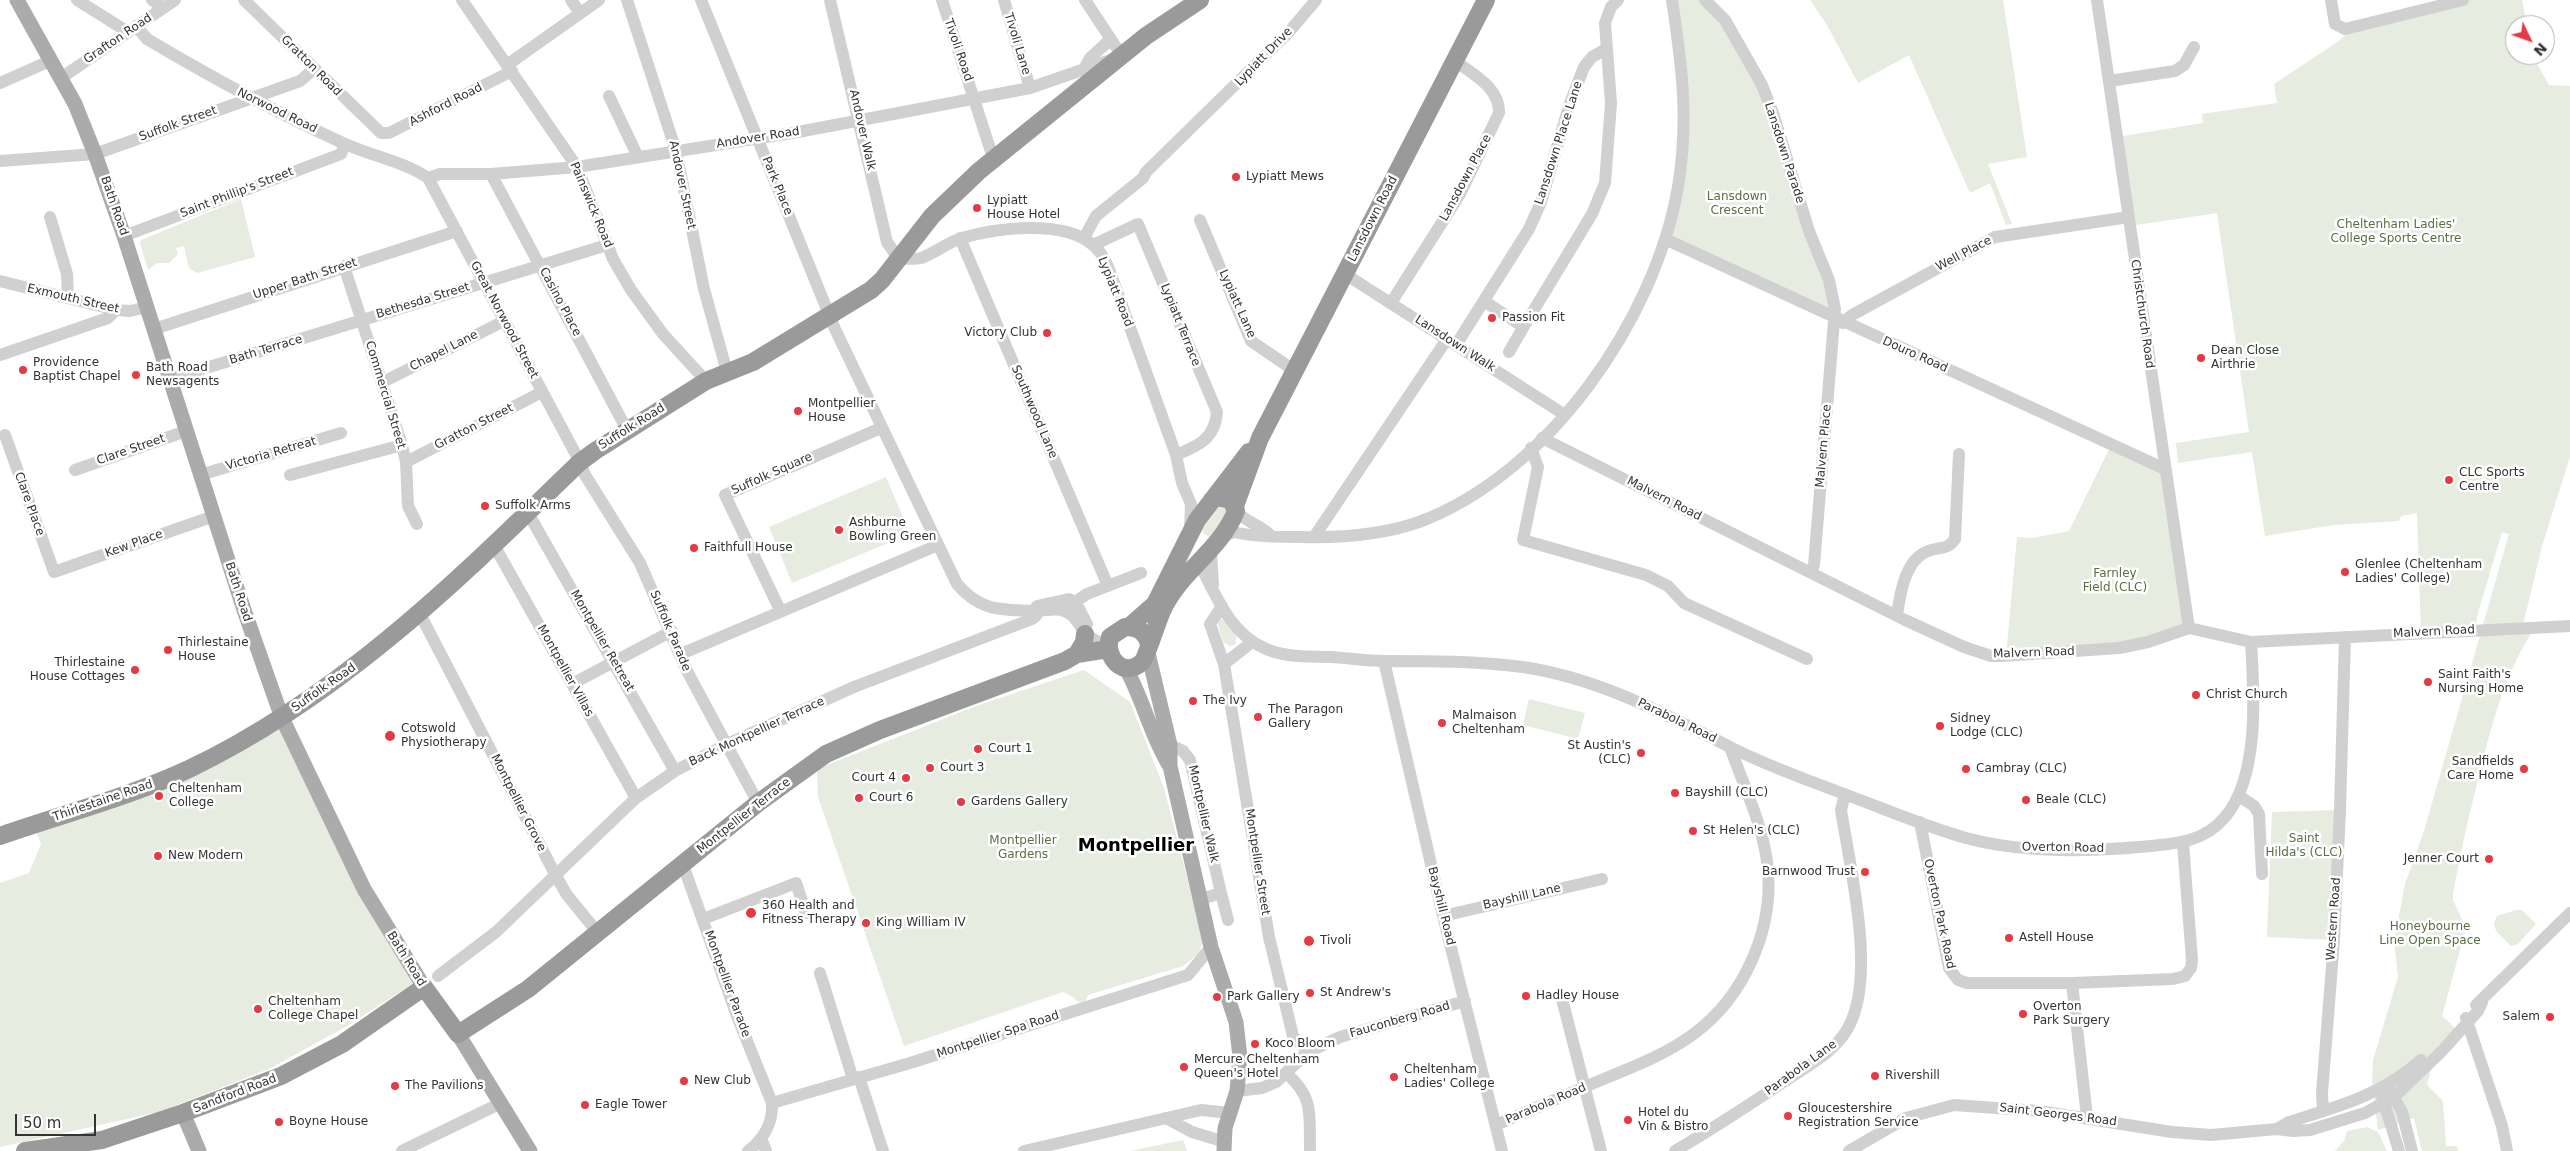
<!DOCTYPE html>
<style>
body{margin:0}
#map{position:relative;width:2570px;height:1151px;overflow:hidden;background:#fff;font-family:"DejaVu Sans",sans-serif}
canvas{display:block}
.north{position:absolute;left:2505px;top:15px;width:50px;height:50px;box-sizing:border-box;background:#fff;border:1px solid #adadad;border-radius:50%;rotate:132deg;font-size:14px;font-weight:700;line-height:20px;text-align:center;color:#333}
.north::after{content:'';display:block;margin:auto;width:18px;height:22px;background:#e63946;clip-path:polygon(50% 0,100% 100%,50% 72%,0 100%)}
.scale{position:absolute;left:15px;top:1114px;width:81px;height:22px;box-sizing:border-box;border:2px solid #333;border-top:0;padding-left:6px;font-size:15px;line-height:18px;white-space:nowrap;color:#333;-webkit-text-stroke:4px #fff;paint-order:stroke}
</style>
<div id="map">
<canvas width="2570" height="1151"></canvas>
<div class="north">N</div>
<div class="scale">50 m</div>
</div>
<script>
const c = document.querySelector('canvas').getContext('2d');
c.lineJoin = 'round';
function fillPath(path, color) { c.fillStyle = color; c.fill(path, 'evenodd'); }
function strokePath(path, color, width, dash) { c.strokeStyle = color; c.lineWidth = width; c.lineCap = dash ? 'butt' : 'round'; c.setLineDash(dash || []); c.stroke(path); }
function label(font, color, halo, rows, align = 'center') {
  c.font = font + ' "DejaVu Sans",sans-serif'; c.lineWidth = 5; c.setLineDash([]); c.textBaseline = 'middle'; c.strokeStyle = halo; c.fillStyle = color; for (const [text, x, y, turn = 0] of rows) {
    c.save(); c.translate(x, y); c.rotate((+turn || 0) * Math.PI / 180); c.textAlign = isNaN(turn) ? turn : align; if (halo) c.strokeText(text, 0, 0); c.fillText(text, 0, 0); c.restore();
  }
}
fillPath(new Path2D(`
 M1672,0H1705L1762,85L1836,319L1665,239L1682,156Z
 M1810,0H2003L2027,157L1988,164L2012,224L2006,225L1990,183L1970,193L1909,55L1858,83L1827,25Z
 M2463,0H2522L2527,25H2515V55H2532L2549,85L2570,86V457L2542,546L2522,629H2534C2505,673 2493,721 2480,771C2470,812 2460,853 2453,894V900L2466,928L2442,1016L2455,1028L2437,1047L2427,1085L2443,1101L2446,1146H2457L2458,1151H2422L2414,1118L2378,1130L2372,1080L2373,1060L2398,977L2394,942L2405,884L2424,831L2509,534L2502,532L2478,613L2475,631L2421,633L2417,513L2401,516L2399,521L2334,525L2265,536L2252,452L2178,463L2176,443L2249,432L2217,213L2130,226L2117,137L2203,123L2202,114L2277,103L2274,84L2339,41L2354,27Z
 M241,199L255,257L197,273L189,268L184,246L176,248L178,254L169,263H157L148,270L140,243L141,240Z
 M2111,445L2165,469L2189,628L2148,642L2006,656L2017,537L2032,538L2069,531Z
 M886,477L910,534L792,583L769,527Z
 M1219,502L1231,511L1213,535L1209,537L1203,533L1202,528Z
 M1221,619L1237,634L1235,645L1229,646L1223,642L1217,621Z
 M1084,670L1130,702L1164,788L1199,924L1205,937L1198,954L1183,966L1088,995L1085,1003L1078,1002L1073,997L1063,992L904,1046L818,797L817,769L976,706Z
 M1529,699L1585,713L1578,739L1523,725Z
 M282,718L382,920L385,938L415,982L347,1026L269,1069L159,1112L0,1147V883L29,873L41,844L33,824L150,785Z
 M2340,810L2334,940L2267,937L2272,812Z
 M2516,910H2522L2536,924L2518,944L2511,946L2496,931L2494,923L2497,916Z
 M2367,1127L2378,1132L2387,1151H2335L2344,1141L2347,1131Z
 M1183,1140L1187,1151H1130Z`), '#e6ecdf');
strokePath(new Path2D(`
 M77,0L128,32
 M152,0L163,8
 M244,0L381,133H389L512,71
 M462,0L577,167L613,259L631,290L663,334L706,381
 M571,0L580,13
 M627,0L676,151L704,289L727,372
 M701,0L835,329L957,584C982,613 1002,609 1037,611C1045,611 1053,608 1061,610C1082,614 1078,640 1108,644
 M830,0L887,242L898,258C905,258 914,260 921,258C935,253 948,242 962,238C996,228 1059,220 1089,242C1099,248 1104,258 1109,269L1176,455L1182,483L1191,504L1190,529
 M942,0L993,158
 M1004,0L1030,88
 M1705,0L1725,20L1762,85L1773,113L1809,231L1829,280L1835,309L1814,565L1811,572
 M2097,0L2189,628
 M2331,0L2335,24L2345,29L2463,0
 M136,26L147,39C211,77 275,112 343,143C371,156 403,161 428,178L580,462L585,475L640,563L687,671L758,803
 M507,65L599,0
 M1084,69L1090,58L1110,40
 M61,78L175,0
 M2109,81L2175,71L2184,65L2194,47
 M0,83L52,60
 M609,96L638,157
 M0,161L95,154L300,81L314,69
 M491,174L627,430
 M428,178L440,174H491L577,167L798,132L1030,88L1122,56L1085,0
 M50,217L67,274L68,298
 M1200,220L1251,341L1295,371
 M124,236L341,154L345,144
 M960,238L1108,586
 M1084,238L1096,216L1143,178L1146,172L1289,32L1316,0
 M1665,239L2165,469
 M1093,245L1138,224L1217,412C1215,439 1198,446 1176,455
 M344,266L402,445L406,462L408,506L417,524
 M1345,274L1565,415
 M0,281L116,310L130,311L147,307
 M1484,301L1519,324L1526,323L1592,214L1605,183L1611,103L1605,23L1611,7L1618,0
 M1391,303L1460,194L1499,113C1500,87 1472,74 1454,60
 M1843,323L1852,315L1995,237L2129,217
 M154,329L457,231
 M1456,345L1529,229L1541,202L1569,106L1584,67L1592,57L1606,49
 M1509,352L1527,321
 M0,355L108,318L116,310
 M170,379L607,245
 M383,382L504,321
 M5,435L54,572L214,516
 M1542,438L1905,620L1964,647L1991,656H2002L2119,648L2148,642L2189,628L2251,642L2570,626
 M1531,448L1538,467L1523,540L1646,575L1668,586L1684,603L1807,659
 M406,462L542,392
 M75,470L186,431
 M200,475L341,433
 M290,475L402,445
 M1236,511C1247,523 1261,525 1271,536
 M528,513L675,771
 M1314,537L1447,339
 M1222,538L1233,532C1256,537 1278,537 1302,537C1341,538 1382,535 1419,522C1548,474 1655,320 1678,187C1689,120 1682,66 1672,0
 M494,545L636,798
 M1211,551L1213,585
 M1199,563C1216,595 1229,632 1264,648C1285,658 1309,656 1331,657C1348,658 1366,661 1384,661C1430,661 1477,661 1523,667C1598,678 1663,713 1730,747C1744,787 1764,826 1768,870C1773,931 1744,996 1695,1033C1667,1054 1633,1067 1601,1080C1566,1095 1531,1110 1496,1125
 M1037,606L1069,599L1076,603L1087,624
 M1069,606L1087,594L1141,573
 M1222,606L1210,624L1224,664L1269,937L1293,1036L1308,1052
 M780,610L725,495L881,428
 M420,614L556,876L567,895L598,933
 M1897,615C1900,594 1905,557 1931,550C1942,547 1948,549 1955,539L1959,454
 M681,654L938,545
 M1384,661L1443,916L1502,1151
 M1224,664L1252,642
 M572,684L672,631
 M1170,745L1183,751L1190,760L1221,893L1201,899
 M1730,747C1769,767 1811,781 1852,797C1890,811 1927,827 1966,838C2021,853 2082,852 2139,847C2171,844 2203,844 2225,817C2260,776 2254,692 2251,642
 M2239,796L2254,806L2259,814L2262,874
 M1920,822L1949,968L1958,980L1967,983H2072L2173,979L2185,976L2191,968L2192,960L2183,843
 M683,865L737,1016L772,1103C773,1122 764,1139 748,1151
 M1221,893L1228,920
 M1443,916L1602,879
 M703,919L796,883L806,913
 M820,973L853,1079
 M438,976L496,932L636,798L675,771L725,745L854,687L1032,619L1036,616L1039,607
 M2072,983L2087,1117
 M1561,995L1601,1151
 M2476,1005L2570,913
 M2466,1018L2502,1126L2507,1151
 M1287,1074C1315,1098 1309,1117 1310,1151
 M859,1077L883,1151
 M2390,1090L2402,1112L2412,1151
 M1237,1091L1262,1088L1276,1082L1308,1052L1340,1037L1465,1001
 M2382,1096L2399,1151
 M772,1103L910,1063L1188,975L1211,947
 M2323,1111L2322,1093L2334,940L2340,810L2345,637
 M1166,1118L1192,1132L1222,1141
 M2277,1129L2289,1122C2336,1107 2383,1095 2421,1060
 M761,1138L766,1151
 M402,1151L501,1103
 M1024,1151L1201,1110L1230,1113
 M1675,1151C1712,1129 1749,1105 1785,1081C1807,1066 1835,1052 1848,1028C1877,976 1850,868 1841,810L1845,794
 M1849,1151L1906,1118L1954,1105L2039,1111L2172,1132L2211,1135L2277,1129L2293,1131L2310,1130L2365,1113L2394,1097L2440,1053L2478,1011L2482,1002`), '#d0d0d0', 12);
strokePath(new Path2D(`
 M17,0L75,104L95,154L124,236L244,610L282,718L364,889L424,987
 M1148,653L1170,745V766L1211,947L1236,1022L1240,1057L1237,1091L1225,1128L1224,1151
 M1125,667C1143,698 1150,734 1169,765
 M458,1034L530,1151
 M183,1113L199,1151`), '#ababab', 15);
strokePath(new Path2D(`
 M1235,506L1260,438L1486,0
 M1130,626L1155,604L1197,520L1249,452
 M1149,644C1146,632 1137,626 1125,627L1110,637C1104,658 1124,679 1142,662C1147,657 1158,617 1165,605C1183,570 1221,549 1236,511L1231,500L1217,497L1212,500
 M1077,654L1084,642L1085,634
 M0,836C63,814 129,797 189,769C342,696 460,578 580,462L595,451L706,381L753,362L871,290L882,280L932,216L979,171L1146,36L1200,0
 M25,1151L102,1140L183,1113L281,1076L342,1044L424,987L458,1034L528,989L758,803L826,754L880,730L1065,661L1077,654L1108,649`), '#9a9a9a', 18);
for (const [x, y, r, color] of [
 [1236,177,5,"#e63946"],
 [977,208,5,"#e63946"],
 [1492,318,5,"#e63946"],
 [1047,333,5,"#e63946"],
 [2201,358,5,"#e63946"],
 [23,370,5,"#e63946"],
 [136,375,5,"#e63946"],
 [798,411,5,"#e63946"],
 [2449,480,5,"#e63946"],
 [485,506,5,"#e63946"],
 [839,530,5,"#e63946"],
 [694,548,5,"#e63946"],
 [2345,572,5,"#e63946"],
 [168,650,5,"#e63946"],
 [135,670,5,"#e63946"],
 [2428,682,5,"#e63946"],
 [2196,695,5,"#e63946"],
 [1193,701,5,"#e63946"],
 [1258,717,5,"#e63946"],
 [1442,723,5,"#e63946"],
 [1940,726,5,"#e63946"],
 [390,736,6,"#e63946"],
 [978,749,5,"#e63946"],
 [1641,753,5,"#e63946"],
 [930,768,5,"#e63946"],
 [1966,769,5,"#e63946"],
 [2524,769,5,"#e63946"],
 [906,778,5,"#e63946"],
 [1675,793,5,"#e63946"],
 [159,796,5,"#e63946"],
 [859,798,5,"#e63946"],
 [2026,800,5,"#e63946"],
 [961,802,5,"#e63946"],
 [1693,831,5,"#e63946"],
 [158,856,5,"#e63946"],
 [2489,859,5,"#e63946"],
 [1865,872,5,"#e63946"],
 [751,913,6,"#e63946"],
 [866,923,5,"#e63946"],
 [2009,938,5,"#e63946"],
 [1309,941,6,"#e63946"],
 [1310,993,5,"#e63946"],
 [1526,996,5,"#e63946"],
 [1217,997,5,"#e63946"],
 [258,1009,5,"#e63946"],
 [2023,1014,5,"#e63946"],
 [2550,1017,5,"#e63946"],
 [1255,1044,5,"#e63946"],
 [1184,1067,5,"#e63946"],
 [1875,1076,5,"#e63946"],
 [1394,1077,5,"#e63946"],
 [684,1081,5,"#e63946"],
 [395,1086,5,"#e63946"],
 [585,1105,5,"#e63946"],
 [1788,1116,5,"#e63946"],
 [1628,1120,5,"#e63946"],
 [279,1122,5,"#e63946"]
]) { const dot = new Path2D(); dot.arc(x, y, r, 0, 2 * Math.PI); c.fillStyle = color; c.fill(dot); strokePath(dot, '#fff', 2); }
label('12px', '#333', '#fff', [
 ["Grafton Road",118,39,-34],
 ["Tivoli Lane",1017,44,73],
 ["Tivoli Road",958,50,71],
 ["Lypiatt Drive",1264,57,-46],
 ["Gratton Road",311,66,45],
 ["Ashford Road",446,105,-27],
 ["Norwood Road",277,111,26],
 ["Suffolk Street",178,124,-20],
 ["Andover Walk",862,130,77],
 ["Andover Road",758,138,-9],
 ["Lansdown Place Lane",1559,143,-72],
 ["Lansdown Parade",1784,153,72],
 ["Lansdown Place",1466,178,-62],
 ["Andover Street",682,185,78],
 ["Park Place",777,186,68],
 ["Saint Phillip's Street",237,193,-21],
 ["Painswick Road",591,205,67],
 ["Bath Road",114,206,71],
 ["Lansdown Road",1373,219,-63],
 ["Well Place",1964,254,-28],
 ["Upper Bath Street",305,279,-18],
 ["Lypiatt Road",1115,292,68],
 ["Exmouth Street",73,299,13],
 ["Bethesda Street",423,301,-17],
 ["Casino Place",560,302,62],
 ["Lypiatt Lane",1237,304,66],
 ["Christchurch Road",2142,314,82],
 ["Great Norwood Street",504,320,62],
 ["Lypiatt Terrace",1180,325,68],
 ["Lansdown Walk",1455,344,33],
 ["Bath Terrace",266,350,-17],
 ["Chapel Lane",444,351,-27],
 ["Douro Road",1915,355,24],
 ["Commercial Street",385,395,73],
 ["Southwood Lane",1034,412,67],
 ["Gratton Street",474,427,-27],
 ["Suffolk Road",632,427,-32],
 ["Malvern Place",1824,446,-85],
 ["Clare Street",131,450,-19],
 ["Victoria Retreat",271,454,-16],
 ["Suffolk Square",772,474,-24],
 ["Malvern Road",1664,499,27],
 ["Clare Place",29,504,70],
 ["Kew Place",134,544,-20],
 ["Bath Road",238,592,72],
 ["Suffolk Parade",670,631,67],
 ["Malvern Road",2434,632,-3],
 ["Montpellier Retreat",602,641,60],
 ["Malvern Road",2034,653,-2],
 ["Montpellier Villas",565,671,61],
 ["Suffolk Road",324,688,-35],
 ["Parabola Road",1677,721,26],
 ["Back Montpellier Terrace",757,732,-25],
 ["Thirlestaine Road",103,801,-19],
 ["Montpellier Grove",518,803,63],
 ["Montpellier Walk",1203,814,77],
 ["Montpellier Terrace",744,816,-38],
 ["Overton Road",2063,848,1],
 ["Montpellier Street",1257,862,81],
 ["Bayshill Lane",1522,897,-13],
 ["Bayshill Road",1441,906,76],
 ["Overton Park Road",1939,914,78],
 ["Western Road",2334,919,-86],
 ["Bath Road",406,959,58],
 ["Montpellier Parade",727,984,70],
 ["Fauconberg Road",1400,1020,-16],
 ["Montpellier Spa Road",998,1035,-18],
 ["Parabola Lane",1801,1068,-36],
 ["Sandford Road",235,1094,-21],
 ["Parabola Road",1546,1104,-23],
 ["Saint Georges Road",2058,1115,7]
]);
label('12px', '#333', '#fff', [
 ["Lypiatt Mews",1246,177],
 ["Lypiatt",987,201],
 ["House Hotel",987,215],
 ["Passion Fit",1502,318],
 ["Victory Club",1037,333,"right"],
 ["Dean Close",2211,351],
 ["Airthrie",2211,365],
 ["Providence",33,363],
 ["Baptist Chapel",33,377],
 ["Bath Road",146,368],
 ["Newsagents",146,382],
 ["Montpellier",808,404],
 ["House",808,418],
 ["CLC Sports",2459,473],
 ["Centre",2459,487],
 ["Suffolk Arms",495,506],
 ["Ashburne",849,523],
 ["Bowling Green",849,537],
 ["Faithfull House",704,548],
 ["Glenlee (Cheltenham",2355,565],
 ["Ladies' College)",2355,579],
 ["Thirlestaine",178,643],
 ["House",178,657],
 ["Thirlestaine",125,663,"right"],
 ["House Cottages",125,677,"right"],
 ["Saint Faith's",2438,675],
 ["Nursing Home",2438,689],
 ["Christ Church",2206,695],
 ["The Ivy",1203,701],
 ["The Paragon",1268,710],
 ["Gallery",1268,724],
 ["Malmaison",1452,716],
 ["Cheltenham",1452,730],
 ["Sidney",1950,719],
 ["Lodge (CLC)",1950,733],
 ["Cotswold",401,729],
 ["Physiotherapy",401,743],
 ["St Austin's",1631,746,"right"],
 ["(CLC)",1631,760,"right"],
 ["Court 1",988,749],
 ["Sandfields",2514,762,"right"],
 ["Care Home",2514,776,"right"],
 ["Court 3",940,768],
 ["Cambray (CLC)",1976,769],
 ["Court 4",896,778,"right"],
 ["Cheltenham",169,789],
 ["College",169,803],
 ["Bayshill (CLC)",1685,793],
 ["Court 6",869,798],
 ["Beale (CLC)",2036,800],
 ["Gardens Gallery",971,802],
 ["St Helen's (CLC)",1703,831],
 ["New Modern",168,856],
 ["Jenner Court",2479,859,"right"],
 ["Barnwood Trust",1855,872,"right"],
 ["360 Health and",762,906],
 ["Fitness Therapy",762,920],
 ["King William IV",876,923],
 ["Astell House",2019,938],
 ["Tivoli",1320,941],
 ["St Andrew's",1320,993],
 ["Hadley House",1536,996],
 ["Park Gallery",1227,997],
 ["Cheltenham",268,1002],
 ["College Chapel",268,1016],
 ["Overton",2033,1007],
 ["Park Surgery",2033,1021],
 ["Salem",2540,1017,"right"],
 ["Koco Bloom",1265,1044],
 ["Mercure Cheltenham",1194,1060],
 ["Queen's Hotel",1194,1074],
 ["Cheltenham",1404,1070],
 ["Ladies' College",1404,1084],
 ["Rivershill",1885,1076],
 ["New Club",694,1081],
 ["The Pavilions",405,1086],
 ["Eagle Tower",595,1105],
 ["Gloucestershire",1798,1109],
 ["Registration Service",1798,1123],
 ["Hotel du",1638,1113],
 ["Vin & Bistro",1638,1127],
 ["Boyne House",289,1122]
], 'left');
label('12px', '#56703f', '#fff', [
 ["Lansdown",1737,197],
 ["Crescent",1737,211],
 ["Cheltenham Ladies'",2396,225],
 ["College Sports Centre",2396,239],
 ["Farnley",2115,574],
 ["Field (CLC)",2115,588],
 ["Saint",2304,839],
 ["Hilda's (CLC)",2304,853],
 ["Montpellier",1023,841],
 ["Gardens",1023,855],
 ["Honeybourne",2430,927],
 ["Line Open Space",2430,941]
]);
label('bold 18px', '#000', '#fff', [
 ["Montpellier",1136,846]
]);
</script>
